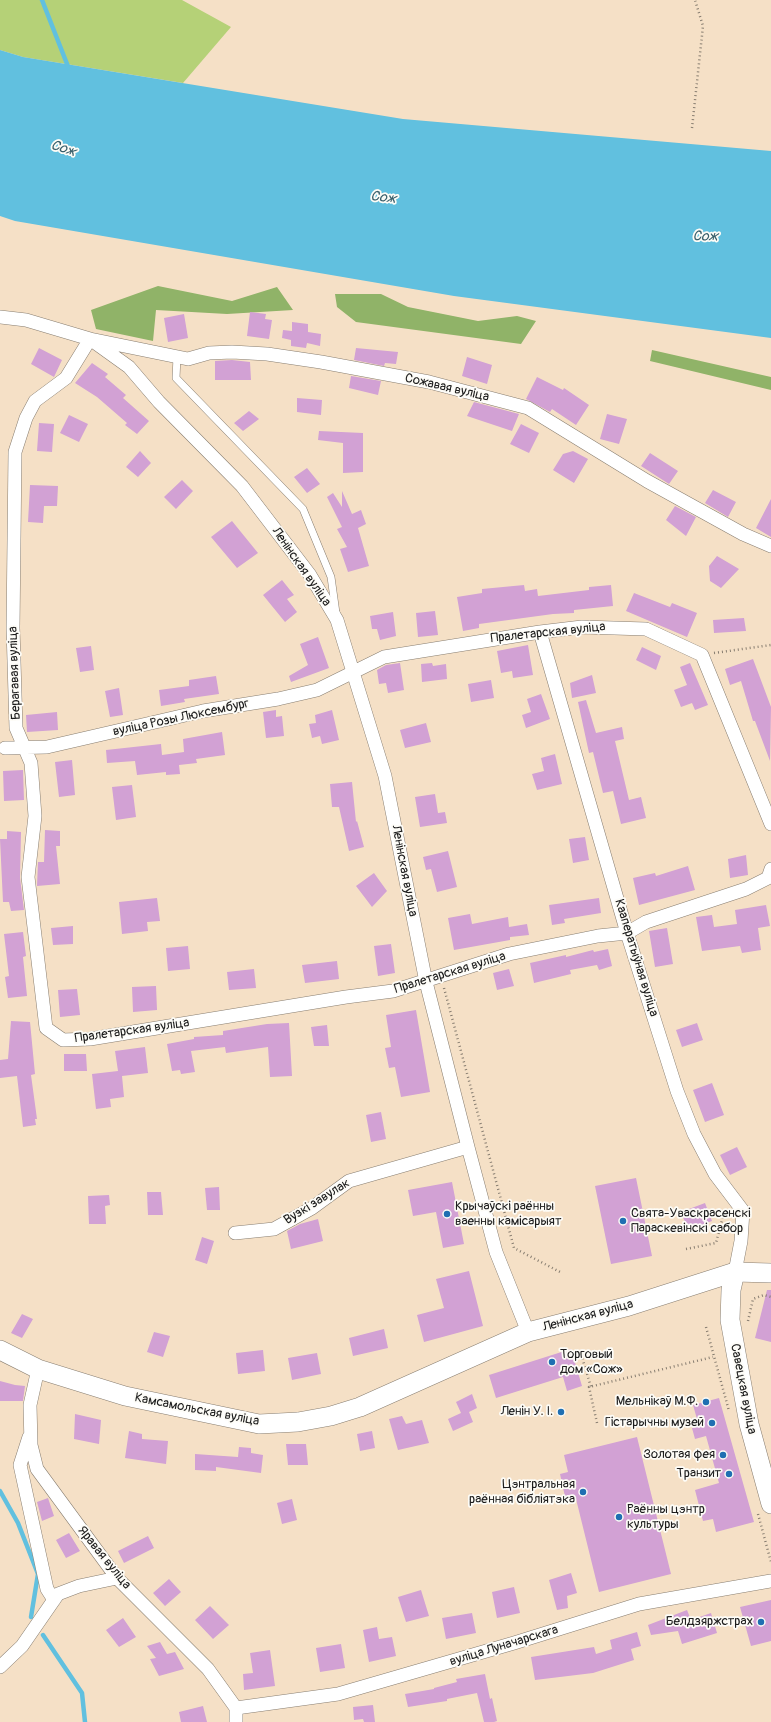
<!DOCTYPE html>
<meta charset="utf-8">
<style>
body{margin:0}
canvas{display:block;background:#f5e0c6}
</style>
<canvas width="771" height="1722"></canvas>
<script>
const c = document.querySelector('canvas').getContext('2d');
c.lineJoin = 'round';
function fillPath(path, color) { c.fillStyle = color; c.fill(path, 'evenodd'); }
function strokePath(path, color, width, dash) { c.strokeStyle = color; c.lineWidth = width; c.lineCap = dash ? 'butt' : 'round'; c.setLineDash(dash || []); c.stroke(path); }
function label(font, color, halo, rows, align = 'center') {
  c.font = font + ' Pangolin,sans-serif'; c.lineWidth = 3.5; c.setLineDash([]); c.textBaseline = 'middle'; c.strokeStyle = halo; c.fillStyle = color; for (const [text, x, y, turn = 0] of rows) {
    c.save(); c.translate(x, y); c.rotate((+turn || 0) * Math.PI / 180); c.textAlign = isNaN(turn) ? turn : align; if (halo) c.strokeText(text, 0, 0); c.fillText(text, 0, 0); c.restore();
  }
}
fillPath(new Path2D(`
 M0,0H182L231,27L183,83L23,57L0,50Z`), '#b5d177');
fillPath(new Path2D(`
 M158,286L232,301L277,287L293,310L227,314L156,310L153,341L96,329L91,310Z
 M335,294H381L408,307L478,321L517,316L536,321L521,344L356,322L337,307Z
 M652,350L771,377V390L650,361Z`), '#90b368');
fillPath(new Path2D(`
 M0,50L23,57L403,119L771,151V338L454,296L15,221L0,216Z`), '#61c0df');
strokePath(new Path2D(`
 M42,0L69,69
 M0,1491L18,1523L38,1574L31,1617
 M43,1635L82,1693L85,1722`), '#61c0df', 4.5);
fillPath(new Path2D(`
 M250,312L266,314L265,319L272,320L269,339L247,336Z
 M184,314L188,338L168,342L164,318Z
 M292,322L308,324V332L321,334L320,346L307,343L306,348L291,346V340L282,338L283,330L292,331Z
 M39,348L62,360L54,377L31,364Z
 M356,348L398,352L396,364L385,363L384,366L354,360Z
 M467,357L492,365L487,384L462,376Z
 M232,360L250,362L251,380H215V361Z
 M92,363L108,374L105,377L126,395L123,398L149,421L137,434L125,425L127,423L97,397L75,383Z
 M351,376L381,381L378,395L349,388Z
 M537,377L563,390L564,388L589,405L576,425L552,409L550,412L526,399Z
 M297,398L322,400L321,415L297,412Z
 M474,402L519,414L512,431L467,416Z
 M249,411L259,419L243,431L234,423Z
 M607,414L627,419L619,444L600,439Z
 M69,415L88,424L79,442L60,433Z
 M39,423L54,424L52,452L37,451Z
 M521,424L539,433L529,453L510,444Z
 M319,431L363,433V472L343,473V443L318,440Z
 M140,451L151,463L138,477L126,467Z
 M573,451L588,459L574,483L553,470L563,454Z
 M650,453L678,471L669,484L641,466Z
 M307,468L320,484L307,493L294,477Z
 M182,480L193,491L176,509L164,497Z
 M30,485L58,486L57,506H44L43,523L28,522Z
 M713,490L736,502L728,517L705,503Z
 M342,491L352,514L361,510L366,524L358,528L369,566L348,572L340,549L347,547L337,529L342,527L327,497L333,493L342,507Z
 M771,499V537L756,528Z
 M675,506L696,517L686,536L666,520Z
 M232,521L258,553L237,568L211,537Z
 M717,556L739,569L721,588L710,581L709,566Z
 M282,580L294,595L287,599L297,612L285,622L263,595Z
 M524,585L525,591L537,589L538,596L589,590V587L611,585L613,606L574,610V613L553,614L479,624V628L463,631L457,597L482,593V589Z
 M634,593L670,607L672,603L697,613L687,637L626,611Z
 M435,611L438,635L418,637L416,613Z
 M393,612L396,636L380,640L377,629H372L370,616Z
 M744,618L746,631L714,633L713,620Z
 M318,637L329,668L291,682L289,676L308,665L300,644Z
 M528,645L533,675L513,678L512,671L501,673L497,651Z
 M91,646L94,670L80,672L76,648Z
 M642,647L661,656L656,670L636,660Z
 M753,659L771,707L770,761L755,721H753L741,681L730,685L725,669Z
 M400,663L404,690L388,693L386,683L379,684L377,670L386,665Z
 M432,663L433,666L446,664L447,679L422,682L421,664Z
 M690,663L708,705L695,710L692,703L681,707L674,690L687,685L680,667Z
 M592,675L596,693L572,698L570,683Z
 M216,676L219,694L184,699L185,702L161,706L159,690L189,686V680Z
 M491,680L494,698L471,702L468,684Z
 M119,688L123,715L110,717L105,691Z
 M541,694L550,719L526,728L522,715L531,712L527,699Z
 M586,700L596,733L622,727L624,739L615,741L629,800L641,797L646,818L621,824L613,791L603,793L593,752L589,753L578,702Z
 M276,710V717L282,716L284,736L266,738L263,712Z
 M332,710L339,740L322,744L320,736L312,738L309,724L316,723L315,715Z
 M57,712L58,730L27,732L26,715Z
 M426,723L431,742L405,748L400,730Z
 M222,732L225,755L196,759L197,763L179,765L180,774L166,775V772L137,775L135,761L107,763L106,750L161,744L162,755L184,752L183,739Z
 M555,754L562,784L537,790L532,774L544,771L541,758Z
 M72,760L75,795L59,797L55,762Z
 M23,770L24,800L4,801L3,771Z
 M352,782L356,822L357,821L364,847L349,851L339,807H332L330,784Z
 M132,785L136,817L116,820L112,787Z
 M435,794L438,813L445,812L447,823L420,827L415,797Z
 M45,830L60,831V846H56L60,884L37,886L38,862H44Z
 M7,831L21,832L20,878L24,910L11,911L9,902H3L0,839H7Z
 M585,837L589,860L573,863L569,839Z
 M448,851L457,887L437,892L431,869L426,870L423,857Z
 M746,855L748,875L730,878L728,859Z
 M688,866L695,890L639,905L633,878L655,873L656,876Z
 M374,873L387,891L372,907L356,886Z
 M157,898L160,921L147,922L148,931L122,934L119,902Z
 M599,898L601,913L564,919L565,923L552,925L549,905Z
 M766,905L770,926L758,928L761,950L742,953L740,946L702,951L696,917L712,915L714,927L737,924L735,910Z
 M470,914L472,924L508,917L509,927L527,924L529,935L510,937V940L454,950L448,918Z
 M73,926V944L53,945L51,928Z
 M667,928L673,964L655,967L649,931Z
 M23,932L26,956L23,957L27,996L8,998L5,977L9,976L4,934Z
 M391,944L395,973L378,976L374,946Z
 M188,946L190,969L168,971L166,948Z
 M608,949L612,966L599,970L597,965L570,970L571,974L534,983L530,963L566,955V957L593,950L594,952Z
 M337,961L339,979L305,983L302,965Z
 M254,969L256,988L229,990L227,972Z
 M509,969L514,986L497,990L493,973Z
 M156,986L157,1010L133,1012L132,987Z
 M77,989L80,1015L60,1017L58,990Z
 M416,1010L430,1092L401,1097L395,1067L389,1068L385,1048L391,1047L386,1015Z
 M11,1021L30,1022L35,1074L31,1075L37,1119H35L36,1125L23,1127L17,1076L0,1078V1060L8,1059Z
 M289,1023L292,1076L270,1077L268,1047L226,1053L225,1047L191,1051L195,1072L181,1074L180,1070L172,1071L167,1044L194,1039V1037L223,1035V1031L267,1024Z
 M697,1023L703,1040L682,1047L676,1030Z
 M327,1025L329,1046H314L311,1027Z
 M145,1047L148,1073L122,1076L124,1097L110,1099L111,1107L96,1109L92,1074L118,1071L115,1051Z
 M64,1054H86L87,1071H64Z
 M712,1083L724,1115L705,1122L693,1090Z
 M381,1112L386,1139L371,1142L366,1115Z
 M737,1147L747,1167L730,1175L720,1155Z
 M636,1178L652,1256L611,1264L595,1186Z
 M452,1182L464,1244L443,1248L436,1212L413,1216L408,1190Z
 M219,1187L220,1210H207L205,1188Z
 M147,1192H161L163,1215H148Z
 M109,1195L110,1205L105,1206L106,1224H89L88,1196Z
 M705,1203L712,1221L688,1230L681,1212Z
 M318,1219L323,1241L291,1249L287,1231L300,1224Z
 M202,1237L214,1241L207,1264L195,1260Z
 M469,1271L483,1326L424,1342L417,1315L444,1308L436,1279Z
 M767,1290H771V1342L755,1338Z
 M22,1314L33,1319L22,1338L11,1333Z
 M384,1329L388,1348L353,1356L349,1338Z
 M154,1332L170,1336L163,1357L147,1352Z
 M571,1349L582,1386L567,1391L563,1377L496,1398L489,1375Z
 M263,1350L265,1371L238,1374L236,1353Z
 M317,1353L321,1374L292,1380L288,1358Z
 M0,1381L15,1385L25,1386L23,1401H0Z
 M472,1394L477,1408L469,1412L473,1422L453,1431L448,1419L461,1413L456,1402Z
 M719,1398L754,1522L716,1532L713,1519L703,1521L695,1490L719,1483L706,1436L695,1439L692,1428L699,1426L693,1405Z
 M75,1414L101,1420L99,1444L74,1439Z
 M402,1416L406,1424L422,1420L429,1443L398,1450L389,1419Z
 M129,1431L142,1434V1439L168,1441L166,1464L125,1458Z
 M372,1431L375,1448L360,1451L357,1434Z
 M637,1437L671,1574L599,1592L576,1499L566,1501L560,1474L568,1472L564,1455Z
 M286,1444H306L308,1465H288Z
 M239,1447L251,1448V1453L263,1455L261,1473L216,1467V1471L195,1470V1454L238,1457Z
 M48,1498L54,1516L42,1521L37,1502Z
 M292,1499L297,1520L282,1524L277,1503Z
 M69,1533L80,1551L66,1558L56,1540Z
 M148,1536L154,1548L124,1563L118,1551Z
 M571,1573L577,1593L567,1596L568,1608L557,1610L549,1580Z
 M169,1579L181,1592L165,1606L153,1593Z
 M514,1587L520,1613L497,1618L492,1592Z
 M421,1590L429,1616L406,1622L398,1597Z
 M771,1600V1641L751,1646L740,1607Z
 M210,1606L229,1625L213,1639L195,1620Z
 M687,1610L691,1620L711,1613L717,1633L682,1644L678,1631L651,1635L648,1625Z
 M472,1613L476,1633L446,1639L442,1618Z
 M123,1618L136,1637L119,1647L106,1630Z
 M377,1627L379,1639L392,1637L396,1656L369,1662L363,1630Z
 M637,1632L641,1646L631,1649L634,1660L593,1673L535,1680L531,1657L594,1647L596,1654L612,1649L610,1640Z
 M160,1642L167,1654L175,1652L184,1669L159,1676L150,1659L156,1658L147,1646Z
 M341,1644L345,1668L320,1672L316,1648Z
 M270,1650L275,1686L244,1690L243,1674L253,1673L250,1653Z
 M485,1674L490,1699L492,1698L497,1721L494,1722H484L477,1693L447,1699V1701L408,1707L405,1694L434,1689V1688L457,1682L456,1679Z
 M373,1705L375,1722H364L363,1719L354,1720L353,1707Z
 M203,1706L207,1722H181L179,1712Z`), '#d2a1d4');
const lane = new Path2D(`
 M177,357L176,378L303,509L331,577L336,613`);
const street = new Path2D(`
 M0,317L26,320L90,339L129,367L159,402L242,486L310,575L337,620L385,776L426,982L468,1147L496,1252L528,1332
 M771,546L743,534L647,481L528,408L429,382L321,362L267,354L232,352L209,353L188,359L90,339L66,378L35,401L26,418L15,452L13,628L16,728L31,763L35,816L28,877L46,1028L63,1040L90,1039L346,997L393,991L509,954L598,936L627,933L646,922L746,889L768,878L771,869
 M540,632L627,933L677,1091L694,1134L715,1174L743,1211L741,1241L735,1272
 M5,748L47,747L203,711L278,699L317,690L384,657L540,632L582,627L646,629L702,655L771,824
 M235,1233L274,1229L312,1208L349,1181L468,1147
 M38,1369L30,1405L31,1445L37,1469L117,1578L208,1669L236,1708V1722
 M29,1437L20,1465L47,1589L54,1600
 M0,1667L22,1646L58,1594L79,1586L117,1578
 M236,1708L338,1694L514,1643L639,1604L771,1581`);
const secondary = new Path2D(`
 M735,1272L731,1290L730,1320L749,1424L771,1504
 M0,1350L38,1369L125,1396L259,1424L298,1422L331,1416L360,1407L528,1332L629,1306L735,1272L771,1273`);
strokePath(lane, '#887e71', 8);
strokePath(street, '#887e71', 14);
strokePath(secondary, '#887e71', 20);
strokePath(new Path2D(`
 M692,128L703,26L695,0
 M714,653L771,645
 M444,988L514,1248L562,1273
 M686,1249L716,1243L725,1209
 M748,1321L753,1299L764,1295L771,1297
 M706,1327L729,1411
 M580,1351L591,1387
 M597,1423L589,1387L713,1357
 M758,1514L771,1562`), '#887e71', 2.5, [1, 3]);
strokePath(lane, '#fff', 7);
strokePath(street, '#fff', 13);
strokePath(secondary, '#fff', 19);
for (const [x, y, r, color] of [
 [447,1214,4,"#1f6fb2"],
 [623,1221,4,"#1f6fb2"],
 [552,1362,4,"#1f6fb2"],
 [706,1402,4,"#1f6fb2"],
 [561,1412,4,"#1f6fb2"],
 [712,1423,4,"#1f6fb2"],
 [723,1455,4,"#1f6fb2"],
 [729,1474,4,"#1f6fb2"],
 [583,1492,4,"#1f6fb2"],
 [619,1517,4,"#1f6fb2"],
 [761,1622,4,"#1f6fb2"]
]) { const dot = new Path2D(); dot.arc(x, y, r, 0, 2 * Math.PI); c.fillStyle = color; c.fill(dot); strokePath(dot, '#fdfcf7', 1.5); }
label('13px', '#1c1c1c', '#fdfcf7', [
 ["Сожавая вуліца",447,388,13],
 ["Ленінская вуліца",301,567,55],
 ["Пралетарская вуліца",548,633,-6],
 ["Берагавая вуліца",15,673,-92],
 ["вуліца Розы Люксембург",181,718,-12],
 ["Ленінская вуліца",404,871,79],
 ["Кааператыўная вуліца",636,958,73],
 ["Пралетарская вуліца",450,973,-17],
 ["Пралетарская вуліца",132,1031,-8],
 ["Вузкі завулак",317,1202,-32],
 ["Ленінская вуліца",588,1316,-15],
 ["Савецкая вуліца",743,1389,79],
 ["Камсамольская вуліца",197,1410,11],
 ["Яравая вуліца",104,1558,51],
 ["вуліца Луначарскага",504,1646,-17]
]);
label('13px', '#1c1c1c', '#fdfcf7', [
 ["Крычаўскі раённы",455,1207,"left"],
 ["ваенны камісарыят",455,1222,"left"],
 ["Свята-Уваскрасенскі",631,1214,"left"],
 ["Параскевінскі сабор",631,1229,"left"],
 ["Торговый",560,1355,"left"],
 ["дом «Сож»",560,1370,"left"],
 ["Мельнікаў М.Ф.",698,1402],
 ["Ленін У. І.",553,1412],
 ["Гістарычны музей",704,1423],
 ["Золотая фея",715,1455],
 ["Транзит",721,1474],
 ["Цэнтральная",575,1485],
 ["раённая бібліятэка",575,1500],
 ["Раённы цэнтр",627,1510,"left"],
 ["культуры",627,1525,"left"],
 ["Белдзяржстрах",753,1622]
], 'right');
label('italic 14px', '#385e6a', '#fdfcf7', [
 ["Сож",63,149,18],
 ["Сож",383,198,7],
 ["Сож",705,237,1]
]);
</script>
